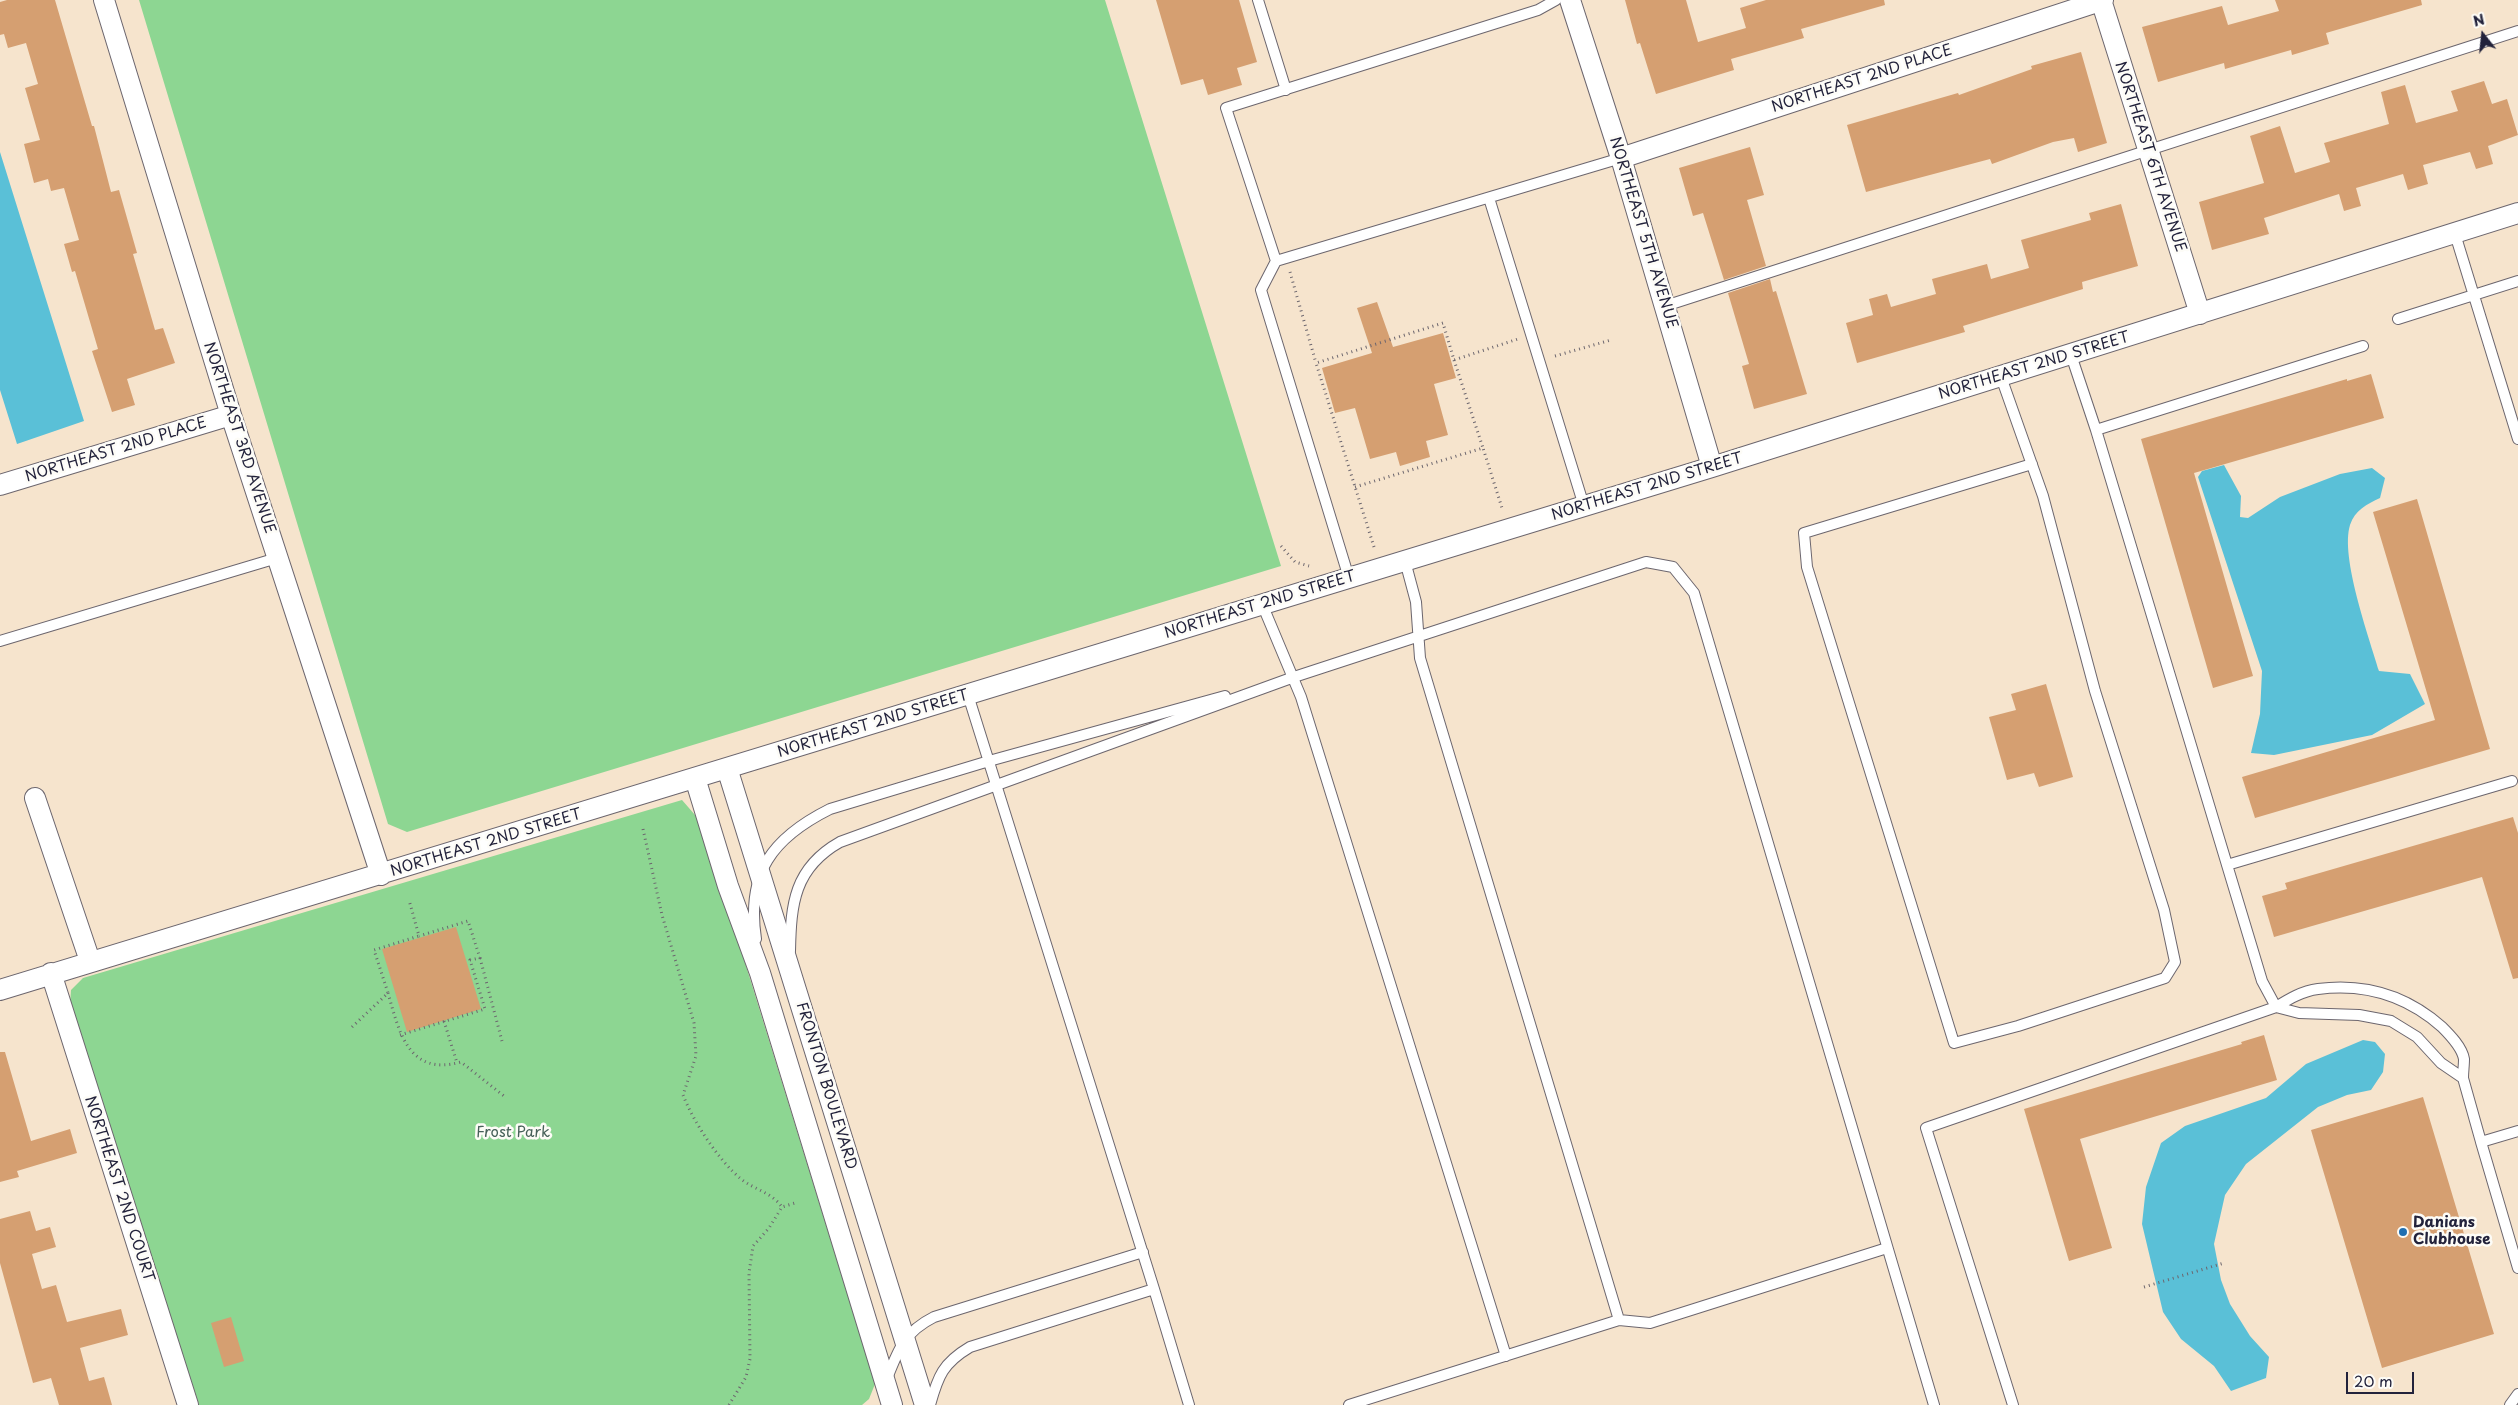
<!DOCTYPE html>
<style>
body{margin:0}
#map{position:relative;width:2518px;height:1405px;overflow:hidden;background:#f6e4cd;font-family:"Playpen Sans",sans-serif}
canvas{display:block}
.north{position:absolute;left:2458px;top:10px;width:50px;height:50px;-webkit-text-stroke:4px #fdfcf7;paint-order:stroke;rotate:344deg;font-size:14px;font-weight:700;line-height:20px;text-align:center;color:#22223b}
.north::after{content:'';display:block;margin:auto;width:18px;height:22px;background:#22223b;clip-path:polygon(50% 0,100% 100%,50% 72%,0 100%)}
.scale{position:absolute;left:2346px;top:1372px;width:68px;height:22px;box-sizing:border-box;border:2px solid #22223b;border-top:0;padding-left:6px;font-size:15px;line-height:18px;white-space:nowrap;color:#22223b;-webkit-text-stroke:4px #fdfcf7;paint-order:stroke}
</style>
<div id="map">
<canvas width="2518" height="1405"></canvas>
<div class="north">N</div>
<div class="scale">20 m</div>
</div>
<script>
const c = document.querySelector('canvas').getContext('2d');
c.lineJoin = 'round';
function fillPath(path, color) { c.fillStyle = color; c.fill(path, 'evenodd'); }
function strokePath(path, color, width, dash) { c.strokeStyle = color; c.lineWidth = width; c.lineCap = dash ? 'butt' : 'round'; c.setLineDash(dash || []); c.stroke(path); }
function label(font, color, halo, rows, align = 'center') {
  c.font = font + ' "Playpen Sans",sans-serif'; c.lineWidth = 5; c.setLineDash([]); c.textBaseline = 'middle'; c.strokeStyle = halo; c.fillStyle = color; for (const [text, x, y, turn = 0] of rows) {
    c.save(); c.translate(x, y); c.rotate((+turn || 0) * Math.PI / 180); c.textAlign = isNaN(turn) ? turn : align; if (halo) c.strokeText(text, 0, 0); c.fillText(text, 0, 0); c.restore();
  }
}
fillPath(new Path2D(`
 M139,0H1105L1281,566L407,832L388,824Z
 M682,800L702,823L875,1384L869,1399L862,1405H199L70,1005L71,990L83,978Z`), '#8dd692');
fillPath(new Path2D(`
 M0,152L84,421L17,444L0,390Z
 M2224,465L2241,496L2240,517L2248,518L2280,497L2340,474L2372,468L2385,478L2380,498C2367,504 2355,510 2350,525C2340,557 2369,637 2379,671L2410,674L2425,704L2372,735L2274,755L2251,753L2260,714L2262,671L2198,477L2202,471Z
 M2363,1040L2375,1042L2385,1054L2383,1072L2371,1090L2347,1095L2318,1107L2246,1164L2225,1195L2214,1244L2221,1280L2230,1304L2250,1336L2269,1357L2266,1378L2231,1391L2214,1366L2181,1339L2163,1312L2142,1224L2146,1187L2161,1143L2185,1126L2266,1098L2306,1064Z`), '#5ac0d7');
fillPath(new Path2D(`
 M7,0H55L92,126H94L111,192L119,190L137,253L133,254L155,330L163,328L175,363L127,379L135,405L112,412L92,351L98,349L75,271L72,272L64,244L79,240L64,188L51,191L48,179L34,183L24,144L40,140L25,88L38,84L26,43L8,48L4,34L0,35V2Z
 M1156,0H1239L1257,62L1237,68L1242,85L1208,95L1203,79L1181,85Z
 M1625,0H1686L1698,42L1746,28L1740,8L1766,0H1884L1885,5L1801,29L1804,38L1731,59L1734,70L1656,94L1640,43L1637,44Z
 M2275,0H2421L2422,5L2326,33L2329,44L2292,55L2291,50L2225,69L2224,63L2158,82L2142,27L2222,6L2228,25L2279,11Z
 M2081,52L2107,143L2078,152L2074,138L2053,142L1992,164L1990,159L1866,192L1847,125L1958,93L1959,95L2032,69L2031,66Z
 M2484,81L2492,104L2507,99L2518,135L2488,146L2493,164L2476,169L2470,152L2423,165L2428,184L2408,190L2403,174L2356,188L2361,206L2344,211L2339,194L2264,218L2269,234L2212,250L2199,202L2264,183L2250,136L2280,126L2295,173L2330,162L2324,143L2389,124L2381,92L2405,85L2416,123L2458,111L2451,91Z
 M1750,147L1764,195L1747,200L1766,266L1724,280L1703,213L1693,216L1679,168Z
 M2121,204L2138,266L2082,282L2083,289L1963,326L1965,332L1857,363L1846,323L1873,315L1869,299L1887,294L1891,307L1936,294L1932,279L1987,264L1991,279L2029,268L2021,240L2091,220L2089,213Z
 M1770,279L1773,292L1776,291L1807,394L1754,409L1742,366L1749,364L1728,293Z
 M1377,302L1393,347L1443,333L1456,378L1434,384L1448,435L1426,441L1430,457L1400,466L1396,452L1370,459L1355,408L1335,413L1322,368L1372,353L1357,308Z
 M2371,374L2384,418L2194,473L2253,676L2213,688L2141,439L2347,379V381Z
 M2417,499L2490,749L2255,818L2242,777L2435,720L2373,512Z
 M2046,684L2073,777L2039,787L2034,773L2007,780L1989,717L2016,710L2011,694Z
 M2513,817L2518,833V978L2513,979L2482,877L2274,937L2262,896L2287,889L2285,883Z
 M456,927L481,1009L407,1032L382,949Z
 M2264,1035L2277,1080L2080,1139L2112,1248L2069,1261L2024,1109L2242,1044L2241,1042Z
 M0,1052H5L31,1141L70,1129L77,1153L17,1171L19,1177L0,1182Z
 M2423,1097L2494,1334L2382,1368L2311,1130Z
 M30,1211L36,1231L50,1227L56,1247L32,1254L42,1289L56,1285L67,1322L121,1309L128,1335L80,1348L89,1381L104,1377L112,1405H59L51,1378L33,1383L0,1263V1219Z
 M231,1317L244,1361L224,1367L211,1323Z`), '#d59f71');
const service = new Path2D(`
 M1258,0L1286,90
 M1556,0L1538,10L1226,108L1276,261L1621,158
 M1489,198L1584,506
 M2455,234L2518,439
 M1276,261L1261,290L1349,578
 M1665,306L2518,31
 M2398,319L2518,281
 M2001,377L2043,496L2095,691L2164,910L2175,962L2165,978L2018,1026L1954,1043L1807,567L1804,533L2032,464
 M2096,430L2363,346
 M1405,561L1416,602L1420,658L1619,1320
 M1262,604L1301,697L1506,1356
 M0,641L277,558
 M968,695L1154,1289L1189,1405
 M2227,865L2512,781
 M756,939C746,873 772,838 830,809L989,761L1225,696
 M790,951C791,904 794,868 840,842L1294,677L1646,562L1673,567L1694,593L1934,1405
 M2463,1078L2481,1142L2518,1131
 M2481,1142L2518,1268
 M886,1381C898,1350 904,1332 934,1317L1143,1252
 M930,1405C938,1376 943,1363 970,1347L1154,1289
 M1349,1405L1619,1320L1650,1323L1887,1248
 M2013,1405L1926,1128L2276,1007C2289,999 2302,991 2318,989C2365,983 2407,996 2442,1027C2450,1035 2462,1047 2464,1059C2464,1065 2463,1072 2463,1078L2441,1063L2417,1037L2391,1021L2359,1015L2299,1013L2276,1007L2262,981L2096,430L2071,355
 M2510,1405L2518,1394`);
const minor = new Path2D(`
 M104,0L231,415L381,875
 M1570,0L1621,158L1712,467
 M2101,0L2200,314
 M1621,158L2103,0
 M0,485L231,415
 M727,768L925,1405
 M695,778L728,886L760,973L892,1405
 M35,798L90,961
 M51,973L188,1405
 M0,990L1712,467L2518,213`);
strokePath(service, '#6c666e', 12);
strokePath(minor, '#6c666e', 22);
strokePath(new Path2D(`
 M1290,272L1316,363
 M1555,356L1611,340
 M1454,360L1483,448
 M1355,487L1483,448L1502,508L1500,509
 M1281,546L1295,562L1309,566
 M1374,547L1316,363L1443,323L1454,360L1518,339
 M643,829L662,915L694,1023L696,1056L683,1095C693,1121 719,1161 741,1179C755,1190 771,1192 782,1207
 M480,958L502,1041
 M388,993C399,1031 408,1077 461,1062L504,1096
 M444,1021L457,1063
 M352,1027L388,993L374,950L419,936L409,900
 M400,1035L485,1009L470,960L480,958L468,921L419,936
 M2144,1287L2224,1263
 M729,1405L746,1377L750,1359L749,1273L753,1246L769,1228L782,1207L795,1203`), '#6c666e', 3, [1, 4]);
strokePath(service, '#fff', 10);
strokePath(minor, '#fff', 20);
for (const [x, y, r, color] of [
 [2403,1232,5,"#1f6fb2"]
]) { const dot = new Path2D(); dot.arc(x, y, r, 0, 2 * Math.PI); c.fillStyle = color; c.fill(dot); strokePath(dot, '#fdfcf7', 2); }
label('15px', '#22223b', '#fdfcf7', [
 ["NORTHEAST 2ND PLACE",1862,79,-18],
 ["NORTHEAST 6TH AVENUE",2150,157,72],
 ["NORTHEAST 5TH AVENUE",1643,233,73],
 ["NORTHEAST 2ND STREET",2034,366,-17],
 ["NORTHEAST 3RD AVENUE",239,438,72],
 ["NORTHEAST 2ND PLACE",116,450,-17],
 ["NORTHEAST 2ND STREET",1647,487,-17],
 ["NORTHEAST 2ND STREET",1260,605,-17],
 ["NORTHEAST 2ND STREET",873,724,-17],
 ["NORTHEAST 2ND STREET",486,843,-17],
 ["FRONTON BOULEVARD",826,1086,73],
 ["NORTHEAST 2ND COURT",119,1189,72]
]);
label('15px', '#476159', '#fdfcf7', [
 ["Frost Park",513,1133]
]);
label('bold 15px', '#22223b', '#fdfcf7', [
 ["Danians",2413,1223],
 ["Clubhouse",2413,1240]
], 'left');
</script>
